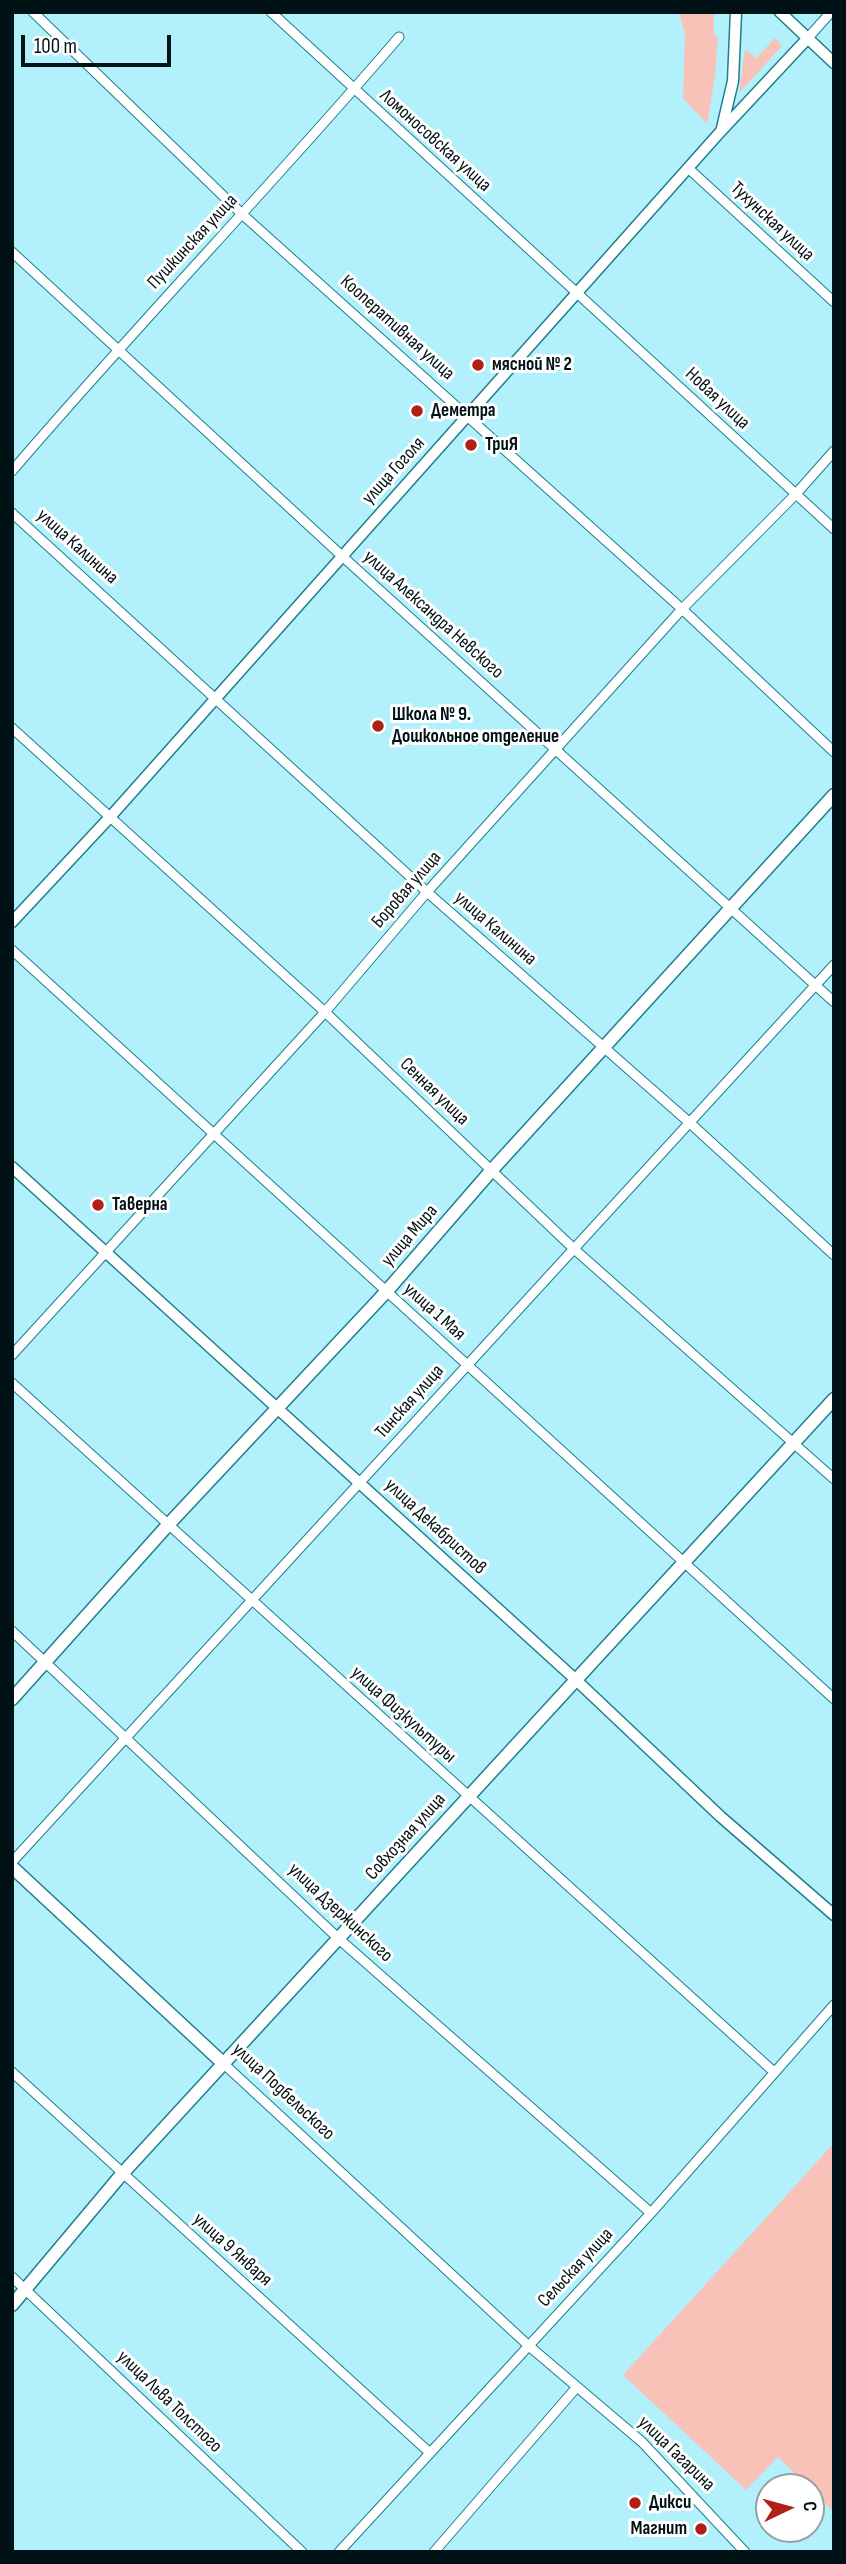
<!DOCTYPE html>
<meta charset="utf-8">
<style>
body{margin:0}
#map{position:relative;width:846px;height:2564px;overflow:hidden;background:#b2f1fc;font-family:"Sofia Sans Condensed",sans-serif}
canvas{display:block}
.frame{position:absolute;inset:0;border:14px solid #001216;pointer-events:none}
.north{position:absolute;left:755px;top:2473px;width:70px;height:70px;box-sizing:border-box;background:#fff;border:2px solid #99a0a2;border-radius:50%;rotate:85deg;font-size:19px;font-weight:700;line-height:28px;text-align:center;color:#001216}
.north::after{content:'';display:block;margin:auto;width:24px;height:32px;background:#b02015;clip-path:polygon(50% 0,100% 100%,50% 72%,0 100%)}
.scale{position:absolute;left:21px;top:35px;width:150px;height:32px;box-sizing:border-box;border:4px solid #001216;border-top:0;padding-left:9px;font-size:21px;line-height:24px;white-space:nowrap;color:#001216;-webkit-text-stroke:5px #fff;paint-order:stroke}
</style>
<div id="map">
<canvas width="846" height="2564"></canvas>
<div class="frame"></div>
<div class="north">С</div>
<div class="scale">100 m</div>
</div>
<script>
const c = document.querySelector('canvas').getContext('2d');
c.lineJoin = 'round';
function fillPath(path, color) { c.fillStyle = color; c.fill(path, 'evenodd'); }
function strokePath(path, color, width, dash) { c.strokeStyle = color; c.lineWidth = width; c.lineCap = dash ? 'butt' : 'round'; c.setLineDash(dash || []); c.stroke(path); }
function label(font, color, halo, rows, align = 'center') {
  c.font = font + ' "Sofia Sans Condensed",sans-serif'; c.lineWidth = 6; c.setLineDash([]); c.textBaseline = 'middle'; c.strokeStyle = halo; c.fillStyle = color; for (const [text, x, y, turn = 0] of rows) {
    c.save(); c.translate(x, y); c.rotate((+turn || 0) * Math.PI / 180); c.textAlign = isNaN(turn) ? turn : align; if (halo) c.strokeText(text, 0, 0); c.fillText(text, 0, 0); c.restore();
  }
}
fillPath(new Path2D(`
 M679,12H714V35L718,36L715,77L707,124L683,98L685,35Z
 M775,38L782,46L739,93L745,49L756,58Z
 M834,2143V2512L778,2457L746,2490L623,2375Z`), '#f8c2b9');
const minor = new Path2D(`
 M33,12L243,215L682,609L834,752
 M271,12L834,529
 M807,39L831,12
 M688,168L834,302
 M12,252L342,556L834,1002
 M12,471C138,324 273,184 399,37
 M12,513L427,892L690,1123L834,1255
 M12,728L325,1012L573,1248L834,1479
 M12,950L834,1699
 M12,1355L325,1012L427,892L682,609L795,495L834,451
 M12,1383L773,2071
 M12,1631L339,1939L651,2213
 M12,1862L834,965
 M225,2065L529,2346L642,2442L745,2552
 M12,2072L430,2453
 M12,2277L302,2552
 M339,2552L651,2213L834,2005
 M434,2552L576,2388`);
const tertiary = new Path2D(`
 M780,12L834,63
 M722,128L733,81L736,12
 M12,922L111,816L721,131L807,39
 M12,1167L575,1679L721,1817L834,1915`);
const secondary = new Path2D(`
 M12,1699L167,1526L386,1292L491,1171L834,795
 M12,1867L225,2065
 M12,2305L122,2174L834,1399`);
strokePath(minor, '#1e7e8c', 11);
strokePath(tertiary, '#1e7e8c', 13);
strokePath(secondary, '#1e7e8c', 15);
strokePath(minor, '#fff', 9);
strokePath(tertiary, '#fff', 10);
strokePath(secondary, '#fff', 12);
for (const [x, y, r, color] of [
 [478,365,7,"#b02015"],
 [417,411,7,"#b02015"],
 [471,445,7,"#b02015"],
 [378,726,7,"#b02015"],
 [98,1205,7,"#b02015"],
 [635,2503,7,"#b02015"],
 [701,2529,7,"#b02015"]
]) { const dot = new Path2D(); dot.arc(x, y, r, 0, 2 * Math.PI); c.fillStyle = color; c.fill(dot); strokePath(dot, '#fff', 2.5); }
label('19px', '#001216', '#fff', [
 ["Ломоносовская улица",435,141,42],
 ["Тухунская улица",772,222,43],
 ["Пушкинская улица",193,242,-47],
 ["Кооперативная улица",397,328,42],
 ["Новая улица",717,399,43],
 ["улица Гоголя",394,471,-48],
 ["улица Калинина",77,547,42],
 ["улица Александра Невского",433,615,42],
 ["Боровая улица",407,890,-49],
 ["улица Калинина",495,929,41],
 ["Сенная улица",434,1092,44],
 ["улица Мира",410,1236,-49],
 ["улица 1 Мая",434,1312,42],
 ["Тинская улица",410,1402,-48],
 ["улица Декабристов",435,1527,43],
 ["улица Физкультуры",403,1715,42],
 ["Совхозная улица",406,1837,-48],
 ["улица Дзержинского",340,1913,43],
 ["улица Подбельского",283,2092,43],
 ["улица 9 Января",232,2250,42],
 ["Сельская улица",576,2268,-47],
 ["улица Льва Толстого",169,2402,44],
 ["улица Гагарина",676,2454,44]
]);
label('bold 19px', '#001216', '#fff', [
 ["мясной № 2",492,365],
 ["Деметра",431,411],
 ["ТриЯ",485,445],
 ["Школа № 9.",392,715],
 ["Дошкольное отделение",392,737],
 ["Таверна",112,1205],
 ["Дикси",649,2503],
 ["Магнит",687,2529,"right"]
], 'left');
</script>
